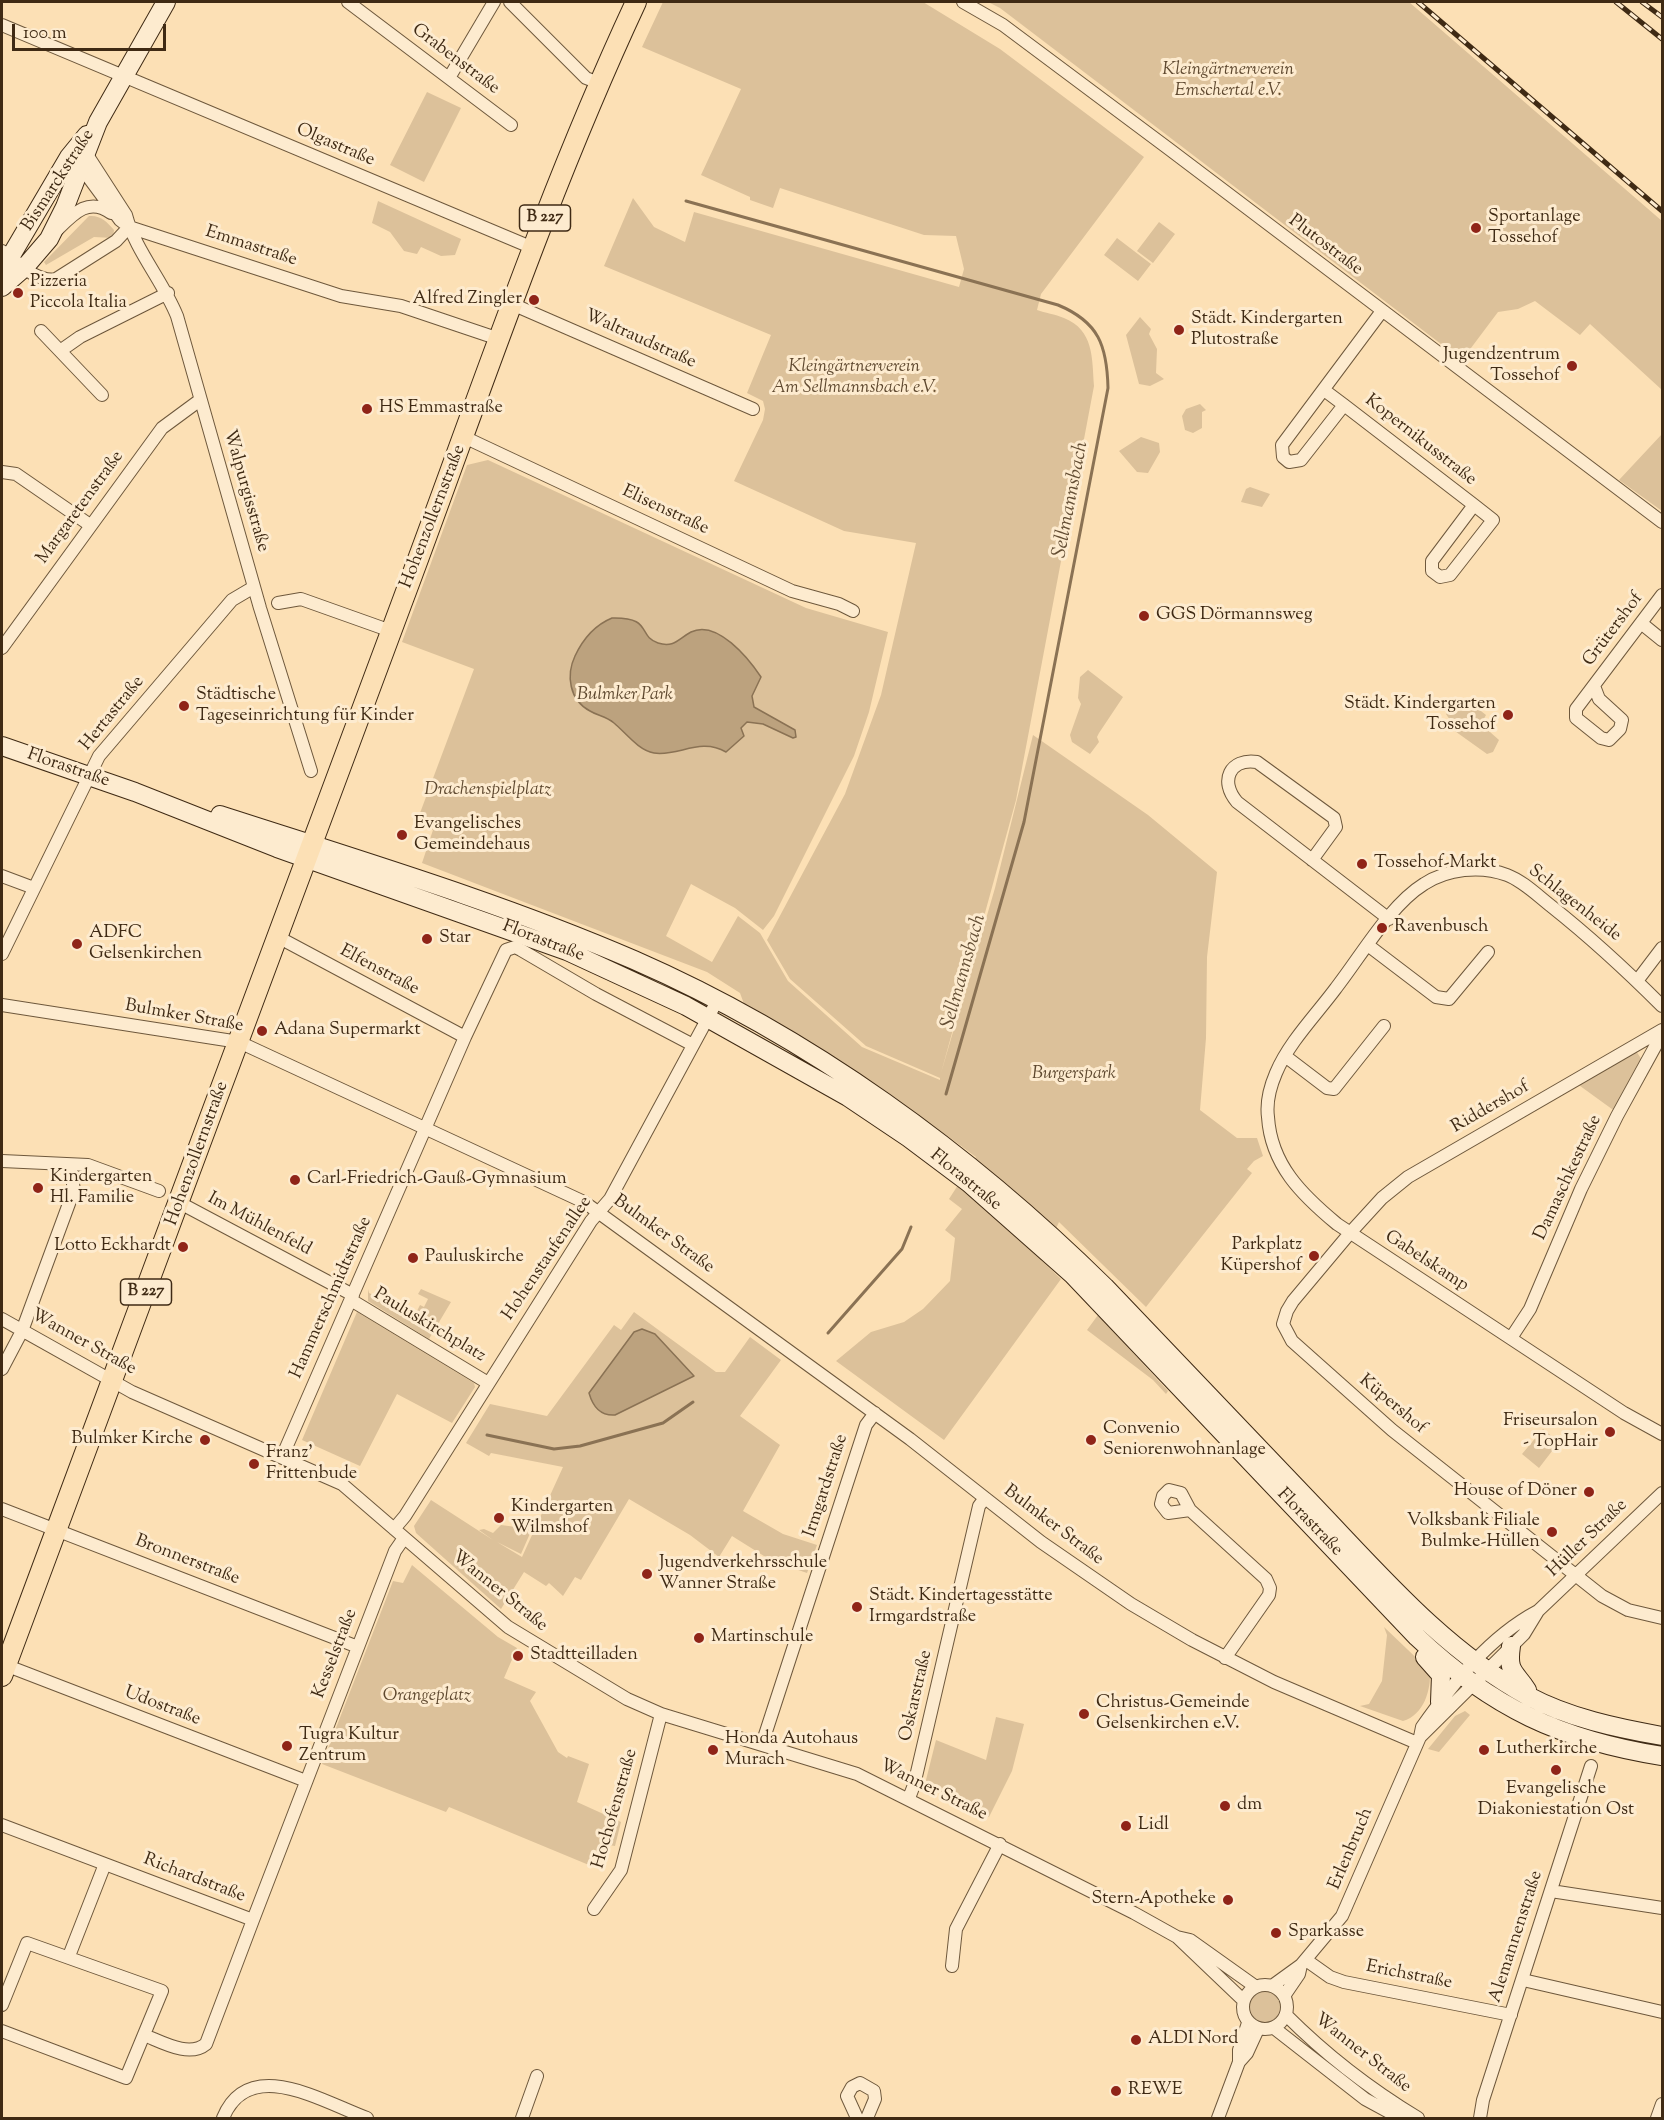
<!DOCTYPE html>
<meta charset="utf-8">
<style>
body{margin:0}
#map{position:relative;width:1664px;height:2120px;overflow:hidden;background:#fce0b5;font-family:"Sorts Mill Goudy",serif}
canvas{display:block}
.frame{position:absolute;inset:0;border:3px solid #3f2a14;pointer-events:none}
.scale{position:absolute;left:12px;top:24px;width:154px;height:27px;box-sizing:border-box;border:3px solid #3f2a14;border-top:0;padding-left:8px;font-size:18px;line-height:21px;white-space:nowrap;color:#3f2a14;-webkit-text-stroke:4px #fdebcf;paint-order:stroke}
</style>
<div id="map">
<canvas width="1664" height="2120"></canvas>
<div class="frame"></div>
<div class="scale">100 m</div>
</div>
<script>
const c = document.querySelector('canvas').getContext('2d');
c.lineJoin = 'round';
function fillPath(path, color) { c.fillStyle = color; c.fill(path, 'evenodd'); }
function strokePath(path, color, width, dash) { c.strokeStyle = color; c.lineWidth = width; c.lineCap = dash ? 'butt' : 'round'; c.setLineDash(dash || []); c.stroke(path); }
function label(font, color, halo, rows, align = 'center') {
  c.font = font + ' "Sorts Mill Goudy",serif'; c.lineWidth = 6; c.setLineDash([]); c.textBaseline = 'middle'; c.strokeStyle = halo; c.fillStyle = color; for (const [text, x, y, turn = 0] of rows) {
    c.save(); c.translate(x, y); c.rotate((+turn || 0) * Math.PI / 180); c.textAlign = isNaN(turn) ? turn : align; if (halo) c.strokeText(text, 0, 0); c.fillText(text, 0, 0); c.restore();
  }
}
fillPath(new Path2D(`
 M663,2H923L1000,49L1144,157L1041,294L1037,310C1045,313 1055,314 1064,318C1094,330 1092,358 1094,386L1016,800L941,1073L995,888L1033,735L1148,815L1217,872L1207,957L1206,1038L1200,1110L1237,1138H1257L1263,1156L1254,1161L1247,1169L1252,1173L1146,1307L1059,1222L1041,1260L1061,1279L944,1440L836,1361L871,1332L904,1322L923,1309L950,1281L955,1238L945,1230L962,1209L949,1199L976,1157C901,1101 825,1050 744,1004L740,993L707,972L422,863L433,830L417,821L474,669L402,642L467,465L488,460L806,608L888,632L869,712L854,756L774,916L763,930L735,908L691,884L666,936L712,962L738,916L760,933L788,981L862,1047L940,1080V1078L866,1046L790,979L767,940L845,794L881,695L916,543L844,531L734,481L763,420L765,409L763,401L747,393L771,335L604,266L633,198L654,227L685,242L694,212L959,287L964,269L956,236L924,235L780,188L773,208L750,200V197L701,175L741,89L642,47Z
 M988,2H1409L1662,221V390L1590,324L1580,335L1535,301L1518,309L1498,312L1462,360L1000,8Z
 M427,92L461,108L424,182L390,165Z
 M378,201L461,239L455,255L441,256L421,247L417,254L404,251L390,232L372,223Z
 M89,216C101,215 107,222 114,230L113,238L94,237L46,265L44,262Z
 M1159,222L1175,234L1153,263L1137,251Z
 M1117,238L1151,264L1138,281L1104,255Z
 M1140,317L1151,329L1149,334L1157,349L1156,373L1164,379L1150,386L1139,384L1126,335Z
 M1200,404L1206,410L1202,412V428L1193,433L1185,430L1182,416L1186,409Z
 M1662,434V511L1619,480Z
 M1141,437L1159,443L1160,452L1148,473L1137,472L1119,451Z
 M1250,487L1270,494L1262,507L1241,502L1246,489Z
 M1088,670L1123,697L1099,733L1097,737L1099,742L1090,754L1072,742L1070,735L1081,704L1078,698L1080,677Z
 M1467,700L1486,715L1481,724L1499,740L1493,752L1487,754L1452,729V723L1446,714L1451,708L1459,710Z
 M1636,1051L1642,1060L1616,1112L1576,1083Z
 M368,1289L369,1293L416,1313L420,1305L424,1307L428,1299L418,1294L421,1289L451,1302L429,1339L368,1301Z
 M357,1312L474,1383L475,1387L452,1423L397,1394L360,1466L302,1440Z
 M634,1312L716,1372H725L750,1337L781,1360L740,1416L780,1445L743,1511L783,1534L817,1545L807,1573L772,1561L732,1536L719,1557L690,1535L629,1499L581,1580L575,1577L563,1596L549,1583L546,1586L524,1572L501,1609L416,1533L414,1526L431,1500L493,1540L479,1530L484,1529L493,1533L501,1525L516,1527L522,1517L535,1522L521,1554L497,1542L522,1557L563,1467L491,1453L489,1456L466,1443L490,1404L547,1416L614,1325L621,1330Z
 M1098,1315L1168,1391L1166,1394L1153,1380L1087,1330Z
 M1543,1429L1559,1442L1539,1468L1522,1454Z
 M412,1565L498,1637L517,1648L504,1678L536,1692L530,1701L558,1752L567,1758L568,1756L589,1764L577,1802L621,1822L615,1846L609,1845L601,1870L449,1807L446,1812L322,1764L393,1581L403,1583Z
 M1384,1627L1430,1671C1431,1690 1424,1715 1403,1721L1360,1706L1369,1704L1382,1681L1387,1635Z
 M1465,1711L1470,1715L1439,1752L1428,1749L1455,1716Z
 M996,1717L1024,1724L1012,1771L989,1817L929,1787L926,1780L936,1740L986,1760Z
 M1248 2007a16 16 0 1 1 32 0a16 16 0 1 1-32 0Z`), '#dcc19a');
const water = new Path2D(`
 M612,618C653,617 637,636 658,643C674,648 678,639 691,632C717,619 749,659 761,677L752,696L754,707L795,730L796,737L793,738L763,724L747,722L741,728L744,736L726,752C700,737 678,757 654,753C638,750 626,733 614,723C606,716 598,716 590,711C569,700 566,675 575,656C583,639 595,625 612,618Z
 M642,1329L655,1334L694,1376L615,1415C600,1416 593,1407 589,1393L634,1332Z`);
fillPath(water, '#bca27e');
strokePath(water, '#8a7254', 1.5);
strokePath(new Path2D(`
 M686,201L1058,305C1099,322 1107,346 1108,388L1024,822L946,1094
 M828,1333L902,1249L911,1227
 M487,1435L554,1449L580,1446L663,1423L693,1402`), '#8a7254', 3);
const street = new Path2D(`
 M348,2L511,125
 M510,2L586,78L599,83
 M963,2L1003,25L1169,149L1662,522
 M2,25L533,248
 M449,78L494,2
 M84,150L126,215C135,250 163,281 177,316L260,608L311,771
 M78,163L120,220L129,227L341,296L401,306L499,339
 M58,229C74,213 89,197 111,213
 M2,251C17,261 36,283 56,279L116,241L129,227
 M512,304L753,409
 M41,331L102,395
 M60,351L80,337L168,293
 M1324,390L1344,405L1474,505L1493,520L1450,575L1440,577L1432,571V561L1474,505
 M1344,405L1301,460L1289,462L1283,457L1282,445L1382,311
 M464,437L792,591L839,604L853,611
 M2,472L16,474L90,525
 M278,603L301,599L391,631
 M1641,623L1662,640
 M2,648L162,428L200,400
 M1594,686L1599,699L1622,720L1620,729L1609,740L1601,738L1576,718V709L1662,595
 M1312,860L1336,827L1334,818L1257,762C1230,758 1219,781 1237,802L1389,919
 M2,876L34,888
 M276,936L465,1037
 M1369,946L1436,997L1449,999L1488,952
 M2,954L99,756L232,600L254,587
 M1637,981L1662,948
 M2,1005L239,1042L584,1202L910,1439L1041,1542L1131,1604L1192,1640L1274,1682L1417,1743
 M1662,1006C1627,971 1590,937 1551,906C1538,896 1523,881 1507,875C1480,865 1447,869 1424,884C1390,905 1361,956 1336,988C1316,1015 1289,1042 1276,1073C1270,1087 1266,1102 1268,1117C1271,1165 1302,1195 1337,1224L1624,1413L1662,1434
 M1662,1030L1408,1177L1382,1198L1350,1233L1293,1301L1287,1311L1283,1324L1292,1341L1392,1430L1602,1596L1628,1610L1662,1618
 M1285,1056L1327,1088L1334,1089L1384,1026
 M2,1161L88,1165L159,1191
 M180,1203L353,1295
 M351,1300L488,1383
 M2,1319L132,1392L342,1484L508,1627L627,1699L661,1714L857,1774L1134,1913L1177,1937L1190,1940L1256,1987
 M1511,1338L1530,1309L1581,1189L1617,1116L1662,1034
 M2,1369L22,1331L74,1190L70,1165
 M282,1457L465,1037L506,950L515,947L521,950L596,994L693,1045
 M2,1509L358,1647
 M1190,1510L1168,1513L1161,1504L1163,1496L1169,1490L1181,1493L1190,1510L1266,1579L1270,1588L1269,1595L1225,1658
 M394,1529L405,1516L591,1221L610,1199L717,1001
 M5,1665L306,1781
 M1420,1737L1524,1634L1538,1611L1662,1493
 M762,1744L866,1425L875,1413
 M909,1798L914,1785L979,1506L985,1498
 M2,1825L253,1920L206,2044C189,2058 162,2042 144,2035
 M1551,1891L1662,1908
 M594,1909L621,1870L661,1714
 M253,1920L395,1551L404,1538
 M1177,1937L1243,2000
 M69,1956L105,1864
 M1306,1960L1330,1977L1344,1982L1511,2015
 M952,1966L956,1929L1000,1844
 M1523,1980L1662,2012
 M1243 2007a22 22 0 1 1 44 0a22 22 0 1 1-44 0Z
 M1272,1986L1301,1965L1342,1916L1420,1737L1422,1727C1454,1682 1489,1637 1538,1611
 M1284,1996L1299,1974L1301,1965
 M2,2005L27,1943L162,1991L126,2078L2,2031
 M1286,2015C1326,2055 1370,2089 1418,2118
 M1274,2028L1365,2099L1400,2118
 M1239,2062V2050L1248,2023
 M223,2118C249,2055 323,2102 367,2118
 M522,2118L537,2076
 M857,2118L847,2096L852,2087L860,2083L874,2091L875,2099L867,2118
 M1218,2118L1239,2062L1247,2053L1258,2029
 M1480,2118L1483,2100L1591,1766
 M1657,2118L1662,2104`);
const secondary = new Path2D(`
 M2,271L69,157L87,135
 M2,287L25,267L49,239L65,207L98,122L166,2
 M2,746L135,792L277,848L567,951L686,1006L848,1097L909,1138L969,1183L1073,1275L1417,1637C1492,1708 1561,1740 1662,1756
 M220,815C359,860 500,902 634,960C810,1037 969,1153 1105,1287C1175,1360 1245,1434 1315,1507C1381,1576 1444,1650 1528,1696C1569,1718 1617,1728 1662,1736
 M1511,1646C1507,1673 1515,1671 1527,1690
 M1425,1657L1441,1675L1440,1702`);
const primary = new Path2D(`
 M2,1676C135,1319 267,962 401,605C477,403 545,197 636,2`);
strokePath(street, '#6e583c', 14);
strokePath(secondary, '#3f2a14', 20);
strokePath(primary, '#3f2a14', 22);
strokePath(street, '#fdebcf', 12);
strokePath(secondary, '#fdebcf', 18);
strokePath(primary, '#fce0b5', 20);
const rail = new Path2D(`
 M1418,2L1662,211
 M1616,2L1662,39
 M1642,2L1662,17`);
strokePath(rail, '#3f2a14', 5);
strokePath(rail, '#fdebcf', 3, [9]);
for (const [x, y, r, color] of [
 [1476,228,6,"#8f2418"],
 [18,293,6,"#8f2418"],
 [534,300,6,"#8f2418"],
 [1179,330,6,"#8f2418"],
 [1572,366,6,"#8f2418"],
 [367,409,6,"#8f2418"],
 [1144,616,6,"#8f2418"],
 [184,706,6,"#8f2418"],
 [1508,715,6,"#8f2418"],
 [402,835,6,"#8f2418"],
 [1362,864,6,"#8f2418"],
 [1382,928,6,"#8f2418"],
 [427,939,6,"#8f2418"],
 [77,944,6,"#8f2418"],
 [262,1031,6,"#8f2418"],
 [295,1180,6,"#8f2418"],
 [38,1188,6,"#8f2418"],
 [183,1247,6,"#8f2418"],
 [1314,1256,6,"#8f2418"],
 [413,1258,6,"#8f2418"],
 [1610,1432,6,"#8f2418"],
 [205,1440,6,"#8f2418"],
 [1091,1440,6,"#8f2418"],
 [254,1464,6,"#8f2418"],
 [1589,1492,6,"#8f2418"],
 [499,1518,6,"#8f2418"],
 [1552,1532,6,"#8f2418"],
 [647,1574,6,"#8f2418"],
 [857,1607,6,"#8f2418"],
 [699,1638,6,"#8f2418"],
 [518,1656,6,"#8f2418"],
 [1084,1714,6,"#8f2418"],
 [287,1746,6,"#8f2418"],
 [713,1750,6,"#8f2418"],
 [1484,1750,6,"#8f2418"],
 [1556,1770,6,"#8f2418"],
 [1225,1806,6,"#8f2418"],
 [1126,1826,6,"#8f2418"],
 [1228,1900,6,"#8f2418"],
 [1276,1933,6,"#8f2418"],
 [1136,2040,6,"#8f2418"],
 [1116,2091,6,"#8f2418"]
]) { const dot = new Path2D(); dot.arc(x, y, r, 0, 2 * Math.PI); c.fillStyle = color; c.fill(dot); strokePath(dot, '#fdebcf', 2); }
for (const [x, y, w] of [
 [545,218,51],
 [146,1292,51]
]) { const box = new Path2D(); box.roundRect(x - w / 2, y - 13, w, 26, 4.5); c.fillStyle = '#fdebcf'; c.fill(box); strokePath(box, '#3f2a14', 1.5); }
label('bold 16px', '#3f2a14', null, [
 ["B 227",545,218],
 ["B 227",146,1292]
]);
label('18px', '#3f2a14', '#fdebcf', [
 ["Grabenstraße",455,60,37],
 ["Olgastraße",335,146,23],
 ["Bismarckstraße",59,181,-57],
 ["Plutostraße",1325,246,37],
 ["Emmastraße",251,247,18],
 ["Waltraudstraße",640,340,24],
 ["Kopernikusstraße",1420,441,38],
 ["Walpurgisstraße",245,491,74],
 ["Margaretenstraße",81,508,-54],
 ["Elisenstraße",665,511,25],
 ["Hohenzollernstraße",434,517,-69],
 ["Grütershof",1614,630,-53],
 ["Hertastraße",113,714,-51],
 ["Florastraße",68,769,19],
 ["Schlagenheide",1574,904,38],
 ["Florastraße",543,942,21],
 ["Elfenstraße",379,971,28],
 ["Bulmker Straße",184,1017,10],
 ["Riddershof",1491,1108,-30],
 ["Hohenzollernstraße",198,1154,-70],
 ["Damaschkestraße",1569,1178,-65],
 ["Florastraße",965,1181,39],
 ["Im Mühlenfeld",259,1225,28],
 ["Bulmker Straße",663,1235,36],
 ["Hohenstaufenallee",548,1259,-56],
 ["Gabelskamp",1426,1262,33],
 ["Hammerschmidtstraße",332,1298,-66],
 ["Pauluskirchplatz",429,1326,31],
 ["Wanner Straße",83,1343,29],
 ["Küpershof",1392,1405,40],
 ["Irmgardstraße",827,1486,-72],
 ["Florastraße",1309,1523,46],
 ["Bulmker Straße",1053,1526,37],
 ["Hüller Straße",1588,1539,-44],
 ["Bronnerstraße",187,1561,21],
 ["Wanner Straße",499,1592,39],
 ["Kesselstraße",336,1654,-69],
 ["Oskarstraße",917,1696,-77],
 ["Udostraße",162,1707,21],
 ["Wanner Straße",933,1791,26],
 ["Hochofenstraße",616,1809,-74],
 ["Erlenbruch",1352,1849,-67],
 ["Richardstraße",194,1879,21],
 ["Alemannenstraße",1517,1937,-72],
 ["Erichstraße",1409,1976,11],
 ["Wanner Straße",1362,2054,38]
]);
label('italic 18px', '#5e482f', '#fdebcf', [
 ["Kleingärtnerverein",1228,71],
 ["Emschertal e.V.",1228,92],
 ["Kleingärtnerverein",854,368],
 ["Am Sellmannsbach e.V.",854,389],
 ["Bulmker Park",625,696],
 ["Drachenspielplatz",488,791],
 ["Burgerspark",1074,1075],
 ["Orangeplatz",427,1697]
]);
label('18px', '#3f2a14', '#fdebcf', [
 ["Sportanlage",1488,218],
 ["Tossehof",1488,239],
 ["Pizzeria",30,283],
 ["Piccola Italia",30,304],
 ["Alfred Zingler",522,300,"right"],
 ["Städt. Kindergarten",1191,320],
 ["Plutostraße",1191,341],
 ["Jugendzentrum",1560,356,"right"],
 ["Tossehof",1560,377,"right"],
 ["HS Emmastraße",379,409],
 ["GGS Dörmannsweg",1156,616],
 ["Städtische",196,696],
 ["Tageseinrichtung für Kinder",196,717],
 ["Städt. Kindergarten",1496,705,"right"],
 ["Tossehof",1496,726,"right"],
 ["Evangelisches",414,825],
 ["Gemeindehaus",414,846],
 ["Tossehof-Markt",1374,864],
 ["Ravenbusch",1394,928],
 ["ADFC",89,934],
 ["Gelsenkirchen",89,955],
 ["Star",439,939],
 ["Adana Supermarkt",274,1031],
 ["Kindergarten",50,1178],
 ["Hl. Familie",50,1199],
 ["Carl-Friedrich-Gauß-Gymnasium",307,1180],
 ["Parkplatz",1302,1246,"right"],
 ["Küpershof",1302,1267,"right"],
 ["Lotto Eckhardt",171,1247,"right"],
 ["Pauluskirche",425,1258],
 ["Friseursalon",1598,1422,"right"],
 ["- TopHair",1598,1443,"right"],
 ["Convenio",1103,1430],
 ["Seniorenwohnanlage",1103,1451],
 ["Bulmker Kirche",193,1440,"right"],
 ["Franz'",266,1454],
 ["Frittenbude",266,1475],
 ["House of Döner",1577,1492,"right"],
 ["Kindergarten",511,1508],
 ["Wilmshof",511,1529],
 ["Volksbank Filiale",1540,1522,"right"],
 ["Bulmke-Hüllen",1540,1543,"right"],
 ["Jugendverkehrsschule",659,1564],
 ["Wanner Straße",659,1585],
 ["Städt. Kindertagesstätte",869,1597],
 ["Irmgardstraße",869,1618],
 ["Martinschule",711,1638],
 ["Stadtteilladen",530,1656],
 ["Christus-Gemeinde",1096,1704],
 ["Gelsenkirchen e.V.",1096,1725],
 ["Tugra Kultur",299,1736],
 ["Zentrum",299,1757],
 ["Honda Autohaus",725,1740],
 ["Murach",725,1761],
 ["Lutherkirche",1496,1750],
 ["Evangelische",1556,1790,"center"],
 ["Diakoniestation Ost",1556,1811,"center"],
 ["dm",1237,1806],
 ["Lidl",1138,1826],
 ["Stern-Apotheke",1216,1900,"right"],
 ["Sparkasse",1288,1933],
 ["ALDI Nord",1148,2040],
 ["REWE",1128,2091]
], 'left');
label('italic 20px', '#644e34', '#fdebcf', [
 ["Sellmannsbach",1072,500,-79],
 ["Sellmannsbach",965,972,-74]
]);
</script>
